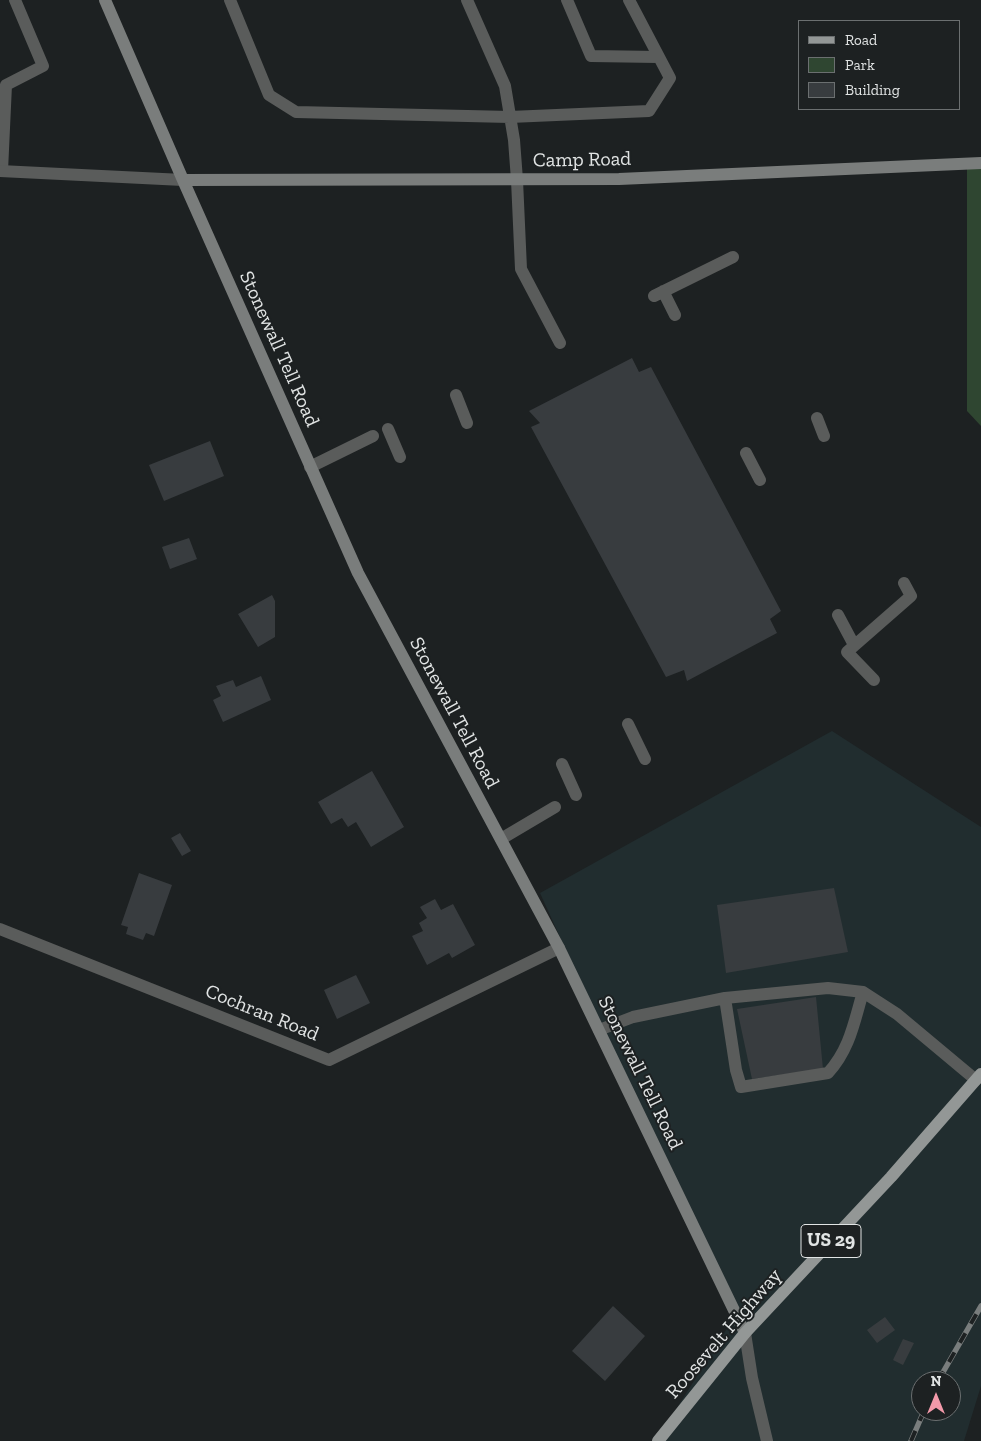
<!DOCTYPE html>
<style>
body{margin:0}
#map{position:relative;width:981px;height:1441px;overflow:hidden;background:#1d2122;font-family:"Zilla Slab",serif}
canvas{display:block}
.legend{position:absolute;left:798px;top:20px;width:162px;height:90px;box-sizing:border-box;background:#1d2122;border:1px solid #6b6f70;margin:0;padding:6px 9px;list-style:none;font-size:15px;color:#e1e4e4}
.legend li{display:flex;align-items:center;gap:10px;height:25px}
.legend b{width:25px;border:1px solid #6b6f70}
.north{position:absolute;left:911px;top:1371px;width:50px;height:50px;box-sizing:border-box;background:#1d2122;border:1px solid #6b6f70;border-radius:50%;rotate:0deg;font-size:14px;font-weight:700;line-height:20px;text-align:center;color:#e1e4e4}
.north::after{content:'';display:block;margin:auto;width:18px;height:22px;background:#f39aaa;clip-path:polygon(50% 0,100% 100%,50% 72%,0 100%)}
</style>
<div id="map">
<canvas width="981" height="1441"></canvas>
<ul class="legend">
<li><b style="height:6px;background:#939796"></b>Road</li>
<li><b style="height:14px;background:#2f4631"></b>Park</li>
<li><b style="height:14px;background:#383c3f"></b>Building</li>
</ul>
<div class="north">N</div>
</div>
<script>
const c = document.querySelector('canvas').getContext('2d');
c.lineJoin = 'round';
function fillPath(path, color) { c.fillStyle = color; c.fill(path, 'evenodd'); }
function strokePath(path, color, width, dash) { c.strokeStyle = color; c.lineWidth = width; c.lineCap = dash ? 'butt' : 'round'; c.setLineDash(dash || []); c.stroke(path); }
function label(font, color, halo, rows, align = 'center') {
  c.font = font + ' "Zilla Slab",serif'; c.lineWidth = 4; c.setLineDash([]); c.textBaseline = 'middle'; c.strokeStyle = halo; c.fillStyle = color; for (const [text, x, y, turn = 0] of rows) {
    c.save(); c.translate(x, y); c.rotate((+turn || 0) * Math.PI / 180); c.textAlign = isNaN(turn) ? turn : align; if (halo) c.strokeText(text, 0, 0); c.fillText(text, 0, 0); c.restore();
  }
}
fillPath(new Path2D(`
 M832,731L981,827V1386L964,1441H656L733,1319L540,893ZM921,1381H951V1411H921Z`), '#212d2f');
fillPath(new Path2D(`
 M967,168H981V426L967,411Z`), '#2f4631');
fillPath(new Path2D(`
 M632,358L639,372L651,367L781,611L770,619L777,633L687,681L684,670L666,677L531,427L540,423L529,411Z
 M210,441L224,476L164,501L149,465Z
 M189,538L197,559L170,569L162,547Z
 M272,595L275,601V637L258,647L238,614Z
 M261,676L271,700L223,722L213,700L221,696L216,686L233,680L236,687Z
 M372,771L404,827L371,847L356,822L348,827L342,818L331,824L318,802Z
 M180,833L191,851L182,856L171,838Z
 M139,873L172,885L154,936L146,933L143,940L126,934L128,927L121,925Z
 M834,888L848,952L726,973L717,905Z
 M435,899L441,910L453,904L475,945L452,958L449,953L427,965L412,936L423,931L419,923L427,918L420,907Z
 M356,975L370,1003L337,1019L324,990Z
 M816,997L823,1069L752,1079L737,1009Z
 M613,1306L645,1336L605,1381L572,1351Z
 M885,1317L895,1330L877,1343L867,1330Z
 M903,1339L914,1343L903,1365L893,1360Z`), '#383c3f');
strokePath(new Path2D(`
 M230,0L269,95L296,112L510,117L649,111L670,78L629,0
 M467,0L505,86L514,140L517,180L521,269L560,343
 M567,0L591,56L658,57
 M6,85L43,66L15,0
 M2,171L6,85
 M663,291L675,315
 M654,296L733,257
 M456,395L467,423
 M817,418L824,436
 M388,429L400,457
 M746,453L760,480
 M310,467L373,436
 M838,615L854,645
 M874,680L847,652L911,596L904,583
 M628,724L645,759
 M562,764L576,795
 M501,839L555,807
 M725,998L736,1070L741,1087L828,1073C850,1049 854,1022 863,992
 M599,1030L633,1017L725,998L828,988L863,992L897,1014L976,1080`), '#5a5c5b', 12);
strokePath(new Path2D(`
 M0,171L183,180
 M0,929L329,1060L559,948
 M745,1333L752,1378L767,1441`), '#5a5c5b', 12);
strokePath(new Path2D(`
 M105,0L183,180L358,573L559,948L745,1333
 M183,180L619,179L981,163`), '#7a7d7c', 12);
strokePath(new Path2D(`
 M658,1441L745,1333L891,1177L981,1074`), '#939796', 12);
const rail = new Path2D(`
 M938,1381L981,1306
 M911,1441L924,1411`);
strokePath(rail, '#797d7d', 5.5);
strokePath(rail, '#1d2122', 4, [11]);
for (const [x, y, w] of [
 [831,1241,60]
]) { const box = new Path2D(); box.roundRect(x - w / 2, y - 16.5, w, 33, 4); c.fillStyle = '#1d2122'; c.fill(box); strokePath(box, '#e1e4e4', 1); }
label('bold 19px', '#e1e4e4', null, [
 ["US 29",831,1241]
]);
label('20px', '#e1e4e4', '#1d2122', [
 ["Camp Road",582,160,-1],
 ["Stonewall Tell Road",279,349,66],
 ["Stonewall Tell Road",454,713,62],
 ["Cochran Road",262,1013,22],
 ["Stonewall Tell Road",640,1073,64],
 ["Roosevelt Highway",724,1334,-49]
]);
</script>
